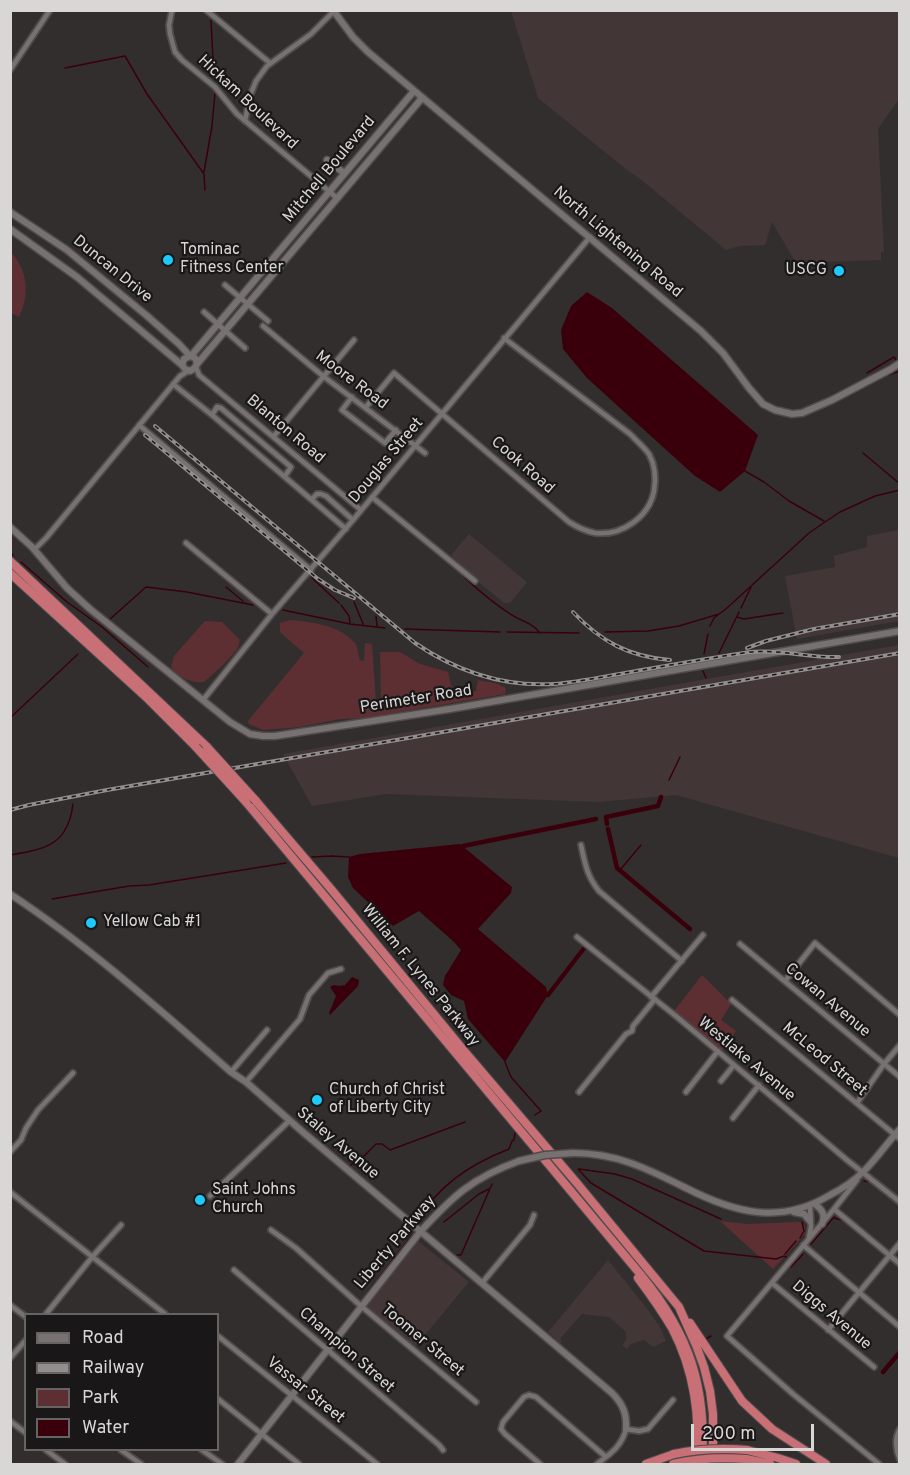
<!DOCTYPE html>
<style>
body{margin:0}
#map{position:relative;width:910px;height:1475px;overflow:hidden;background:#332e2e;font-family:Overpass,sans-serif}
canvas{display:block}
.frame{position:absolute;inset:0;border:12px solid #d9d6d6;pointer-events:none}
.legend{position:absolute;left:24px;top:1313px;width:195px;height:138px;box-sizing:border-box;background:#191717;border:2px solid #666363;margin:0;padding:8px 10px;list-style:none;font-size:18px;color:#d9d6d6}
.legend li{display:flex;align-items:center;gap:12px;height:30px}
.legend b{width:30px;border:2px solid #666363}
.scale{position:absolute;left:691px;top:1424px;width:123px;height:27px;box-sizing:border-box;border:3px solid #d9d6d6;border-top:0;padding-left:8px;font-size:18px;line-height:21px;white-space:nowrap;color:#d9d6d6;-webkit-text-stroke:4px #191717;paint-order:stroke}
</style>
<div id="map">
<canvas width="910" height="1475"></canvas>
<div class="frame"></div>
<ul class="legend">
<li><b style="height:8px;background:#777171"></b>Road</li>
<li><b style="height:8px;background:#928e8e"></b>Railway</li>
<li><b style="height:16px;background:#5d2f33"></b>Park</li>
<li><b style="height:16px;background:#39000b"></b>Water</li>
</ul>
<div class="scale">200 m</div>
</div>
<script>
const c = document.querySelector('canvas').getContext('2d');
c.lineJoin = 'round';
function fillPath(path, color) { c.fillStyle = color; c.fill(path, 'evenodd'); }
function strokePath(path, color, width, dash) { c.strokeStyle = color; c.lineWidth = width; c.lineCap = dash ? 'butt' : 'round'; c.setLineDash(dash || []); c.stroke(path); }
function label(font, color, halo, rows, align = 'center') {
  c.font = font + ' Overpass,sans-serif'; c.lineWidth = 4.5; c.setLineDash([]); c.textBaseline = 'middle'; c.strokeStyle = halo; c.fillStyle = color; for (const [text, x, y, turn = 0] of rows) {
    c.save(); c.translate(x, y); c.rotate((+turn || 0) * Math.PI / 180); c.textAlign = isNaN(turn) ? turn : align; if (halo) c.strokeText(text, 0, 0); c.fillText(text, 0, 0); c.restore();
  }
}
fillPath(new Path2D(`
 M511,11H899V99L878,129L884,252H881V260L796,263L772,222L765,245L740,246L726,250L639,178L627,170L538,98Z
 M899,530V621L797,639L785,576L835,567L834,556L867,547V536Z
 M469,534L527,582L510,603H504L464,570L461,565L451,555Z
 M899,645V858L676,795L598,802L386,794L312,806L283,754Z
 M418,1241L469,1282L415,1347L367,1306Z
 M608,1260L645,1306L659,1325L666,1341L653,1347L644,1340L631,1344L627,1349L622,1345L626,1340V1332L609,1317L582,1314L560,1339L562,1341L560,1343L548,1332Z`), '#423636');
fillPath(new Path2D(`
 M10,251C28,270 30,295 19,317L11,313Z
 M290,620C312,622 338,625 354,642C358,646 358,655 360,660L364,661L365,643L372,644L376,703L381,697L380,652H400L420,664L448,672L451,685L458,696L476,691L478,680L498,684L506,688L505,694L365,718L340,719L300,727L263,730L249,724L248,721L304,653L280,632V623Z
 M205,621L222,622L240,640L237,650L223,665L204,682C191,683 180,678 171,668L174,656Z
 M702,975L731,1004L721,1020L736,1031L722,1051L674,1011Z
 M720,1221L747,1224L799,1222L804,1224L805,1228V1234L773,1269Z`), '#5d2f33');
fillPath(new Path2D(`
 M587,292L612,308L758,435L745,471L720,492L695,476L631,418L587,378L563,349L561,330L571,306Z
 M460,844L512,887L511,893L478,929L546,987L548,995L505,1062L468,1019L464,1001L451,995L443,985L445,976L461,950L454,942L419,911L393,926L353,888L348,877L349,857L360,854Z
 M352,977L359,980L358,986L330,1015L329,1013L336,996L330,987L333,985L340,986L343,985L344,986Z`), '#39000b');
strokePath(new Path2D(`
 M211,20L213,60
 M65,68L125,56L147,94L204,174L205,190
 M204,172L212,126L215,93
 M867,373L894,357L896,360
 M888,375L900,371
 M863,453L900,484
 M745,471L764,482L789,501L824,521
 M10,552L13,555
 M21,562L67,602L102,627L148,667
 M461,573C472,586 502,610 517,618C526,622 534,625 540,633
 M312,578L339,603
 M226,587L243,601
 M354,602L364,626
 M341,605L349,616L350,623
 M741,608L751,587
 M283,610L350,624L385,628
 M376,616L377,627
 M737,617L744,619L783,613
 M109,620L146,587L187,592L253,605
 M710,626L714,618L727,608L809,533L825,522L840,512L875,496L900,490
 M405,629L500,632
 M507,632L579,633
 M605,632L648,631L679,626L719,614
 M719,653L739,612
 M704,654L708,634
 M703,671L706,678
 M10,718L78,654
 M669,780L680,757
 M10,855C46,849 68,845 73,804
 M312,857L332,856L349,857
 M620,870L641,845
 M52,899L129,886L149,885L286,863
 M505,1062L511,1077L541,1111L535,1115
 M351,1165L354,1162L359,1161L376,1144H382L390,1150L465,1122
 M578,1169L591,1183L704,1251L776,1259L784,1256L786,1257
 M579,1169L615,1174L632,1179L721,1219
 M864,1181L871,1182
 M420,1218C439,1184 473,1163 509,1149L512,1141L514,1140L515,1133
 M834,1218L842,1220
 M444,1222L479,1194L489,1189
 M800,1238L804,1231L802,1222
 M811,1244L834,1217
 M785,1254L796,1241
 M457,1255H461L492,1184
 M791,1267L803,1254
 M368,1292L412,1235
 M706,1339L711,1336`), '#39000b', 1.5);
strokePath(new Path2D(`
 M607,824L606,817L658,806L661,797
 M608,829L617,868L690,929
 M463,846L596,819
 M548,995L585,947
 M883,1372L900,1352`), '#39000b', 4.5);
const street = new Path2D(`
 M172,10L169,25L170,34L175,52L182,60L215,87L237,114L337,198
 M206,10L270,63
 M10,70L50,10
 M245,121L250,96L256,81L267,66L311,34L333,12
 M225,285L268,321
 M204,312L245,348
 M263,326L323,376L425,453
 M196,367L199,375L361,510
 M173,384L212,415L346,529
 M352,397L342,410L385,443L396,430
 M366,407L394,373L569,522C577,527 585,531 595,533C622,536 649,517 654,491C656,479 655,465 649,454C644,447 636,440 630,434L504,338
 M212,415L217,407L221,408L291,467L285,476
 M139,425L311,570
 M274,436L354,340
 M372,497L475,581
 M312,499L317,494H321L326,496L353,520
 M186,543L272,614
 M34,550L46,538L180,376L188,371
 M203,700L272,614L353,520L590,237
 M581,845C585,864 587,876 599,891L682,961
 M577,937L677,1017L847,1160L900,1202
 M740,944L900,1077
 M785,981L815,943L900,1015
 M651,997L703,935
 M732,1000L900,1139
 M231,1072L267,1030
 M721,1081L734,1065
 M246,1082L300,1019L309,995L328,973L341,969
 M579,1092L626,1034L632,1031L633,1026L655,999
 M686,1092L718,1051
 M857,1103L884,1064L900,1045
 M733,1118L759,1085
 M10,1152L21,1140L26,1128L38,1110L73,1073
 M857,1180L834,1209L727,1336L793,1394L879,1464
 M10,1192L165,1314
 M210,1196L289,1121
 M834,1209L900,1264
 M271,1230L296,1248L361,1306L476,1402
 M809,1237L811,1227L810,1206
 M803,1245L900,1327
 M234,1270L439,1445L443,1450
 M482,1283L530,1225L534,1215
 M772,1283L874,1367
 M10,1305L26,1317
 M46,1314L93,1256L121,1225
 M828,1330L900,1243
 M218,1336L377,1464
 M10,1358L26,1340
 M218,1399L299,1464
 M10,1421L26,1433
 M900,1429C894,1438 896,1451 900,1460
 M46,1450L65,1464
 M121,1450L141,1464
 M202,1450L222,1464
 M540,1464L505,1434L501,1429L503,1422L524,1397L529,1395L536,1397L606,1457
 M597,1464C610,1454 622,1446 626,1429L639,1431L648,1429L673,1400`);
const secondary = new Path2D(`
 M333,10L353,37L368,52L701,331L723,353L749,388L763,404L775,410L792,414L802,413L832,400L891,369L900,363
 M327,160L344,173
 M10,212L67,250L146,315L179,344L190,356
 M10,229L77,277L182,365L185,369L190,371C196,368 199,364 195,358L190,356L184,359L182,365
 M191,356L414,91
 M197,364L422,98
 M10,527L32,547L67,588L90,609L230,722L250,734L263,736H275L450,709L900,631
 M10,894C89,946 160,1010 231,1072L246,1082L304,1133L612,1393C623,1404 627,1414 626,1429
 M573,1153C617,1153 648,1169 686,1188C735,1213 780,1225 830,1195C842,1189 854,1181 864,1171C877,1158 887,1143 900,1129
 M815,1204C822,1210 826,1214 822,1224
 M794,1212L804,1214L810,1221
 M238,1464L420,1232C453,1196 472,1178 519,1161`);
const highway = new Path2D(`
 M10,561L207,747
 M10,573L146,697L196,747
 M256,801L331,889L465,1052L576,1182L679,1307L696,1345L704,1367L710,1391L713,1414V1464
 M246,802L641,1275C690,1335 707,1387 702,1464
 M638,1278C650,1294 662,1311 672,1328C694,1370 701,1418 696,1464
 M690,1323L742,1401L772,1429L826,1464
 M747,1450L778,1458L796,1464
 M746,1459L770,1464
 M646,1464L674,1454`);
strokePath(street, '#504c4c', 8);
strokePath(secondary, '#504c4c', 9);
strokePath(highway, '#504c4c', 10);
strokePath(street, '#777171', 4.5);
strokePath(secondary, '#777171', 6);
strokePath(highway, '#c97077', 8);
const rail = new Path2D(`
 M155,426L415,643C456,671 503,687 554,684C580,682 606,676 631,672C671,665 710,658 750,652C779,649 809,658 839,657
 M145,435L318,579L335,590L354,598
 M573,612C601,642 630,657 670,660
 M747,648L766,641L814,629L900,614
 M10,810L29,805L107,790L900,653`);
strokePath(rail, '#928e8e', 4);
strokePath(rail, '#191717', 1.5, [4.5]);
const secondaryBridge = new Path2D(`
 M519,1161L545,1155L573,1153`);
const highwayBridge = new Path2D(`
 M196,747L246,802
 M207,747L256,801
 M674,1454C698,1449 722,1448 747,1450
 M673,1464C698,1458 721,1457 746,1459`);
strokePath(secondaryBridge, '#504c4c', 9, []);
strokePath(highwayBridge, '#504c4c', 10, []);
strokePath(secondaryBridge, '#777171', 6);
strokePath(highwayBridge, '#c97077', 8);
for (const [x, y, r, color] of [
 [168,260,6,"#1ec9fd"],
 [839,271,6,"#1ec9fd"],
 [91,923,6,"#1ec9fd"],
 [317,1100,6,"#1ec9fd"],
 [200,1200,6,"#1ec9fd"]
]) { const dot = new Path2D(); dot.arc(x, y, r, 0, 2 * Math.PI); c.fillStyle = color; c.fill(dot); strokePath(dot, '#191717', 2); }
label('16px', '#d9d6d6', '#191717', [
 ["Hickam Boulevard",247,103,43],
 ["Mitchell Boulevard",330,170,-50],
 ["North Lightening Road",617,243,40],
 ["Duncan Drive",112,270,39],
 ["Moore Road",351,381,37],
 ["Blanton Road",285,430,40],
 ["Douglas Street",387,461,-50],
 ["Cook Road",522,466,41],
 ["Perimeter Road",416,700,-9],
 ["William F. Lynes Parkway",420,976,51],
 ["Cowan Avenue",827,1001,40],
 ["Westlake Avenue",746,1060,40],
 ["McLeod Street",824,1060,40],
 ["Staley Avenue",337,1144,40],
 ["Liberty Parkway",396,1243,-50],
 ["Diggs Avenue",831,1316,40],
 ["Toomer Street",422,1341,40],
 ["Champion Street",346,1351,41],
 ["Vassar Street",305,1391,39]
]);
label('16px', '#d9d6d6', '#191717', [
 ["Tominac",180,251],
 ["Fitness Center",180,269],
 ["USCG",827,271,"right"],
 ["Yellow Cab #1",103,923],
 ["Church of Christ",329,1091],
 ["of Liberty City",329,1109],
 ["Saint Johns",212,1191],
 ["Church",212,1209]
], 'left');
</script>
